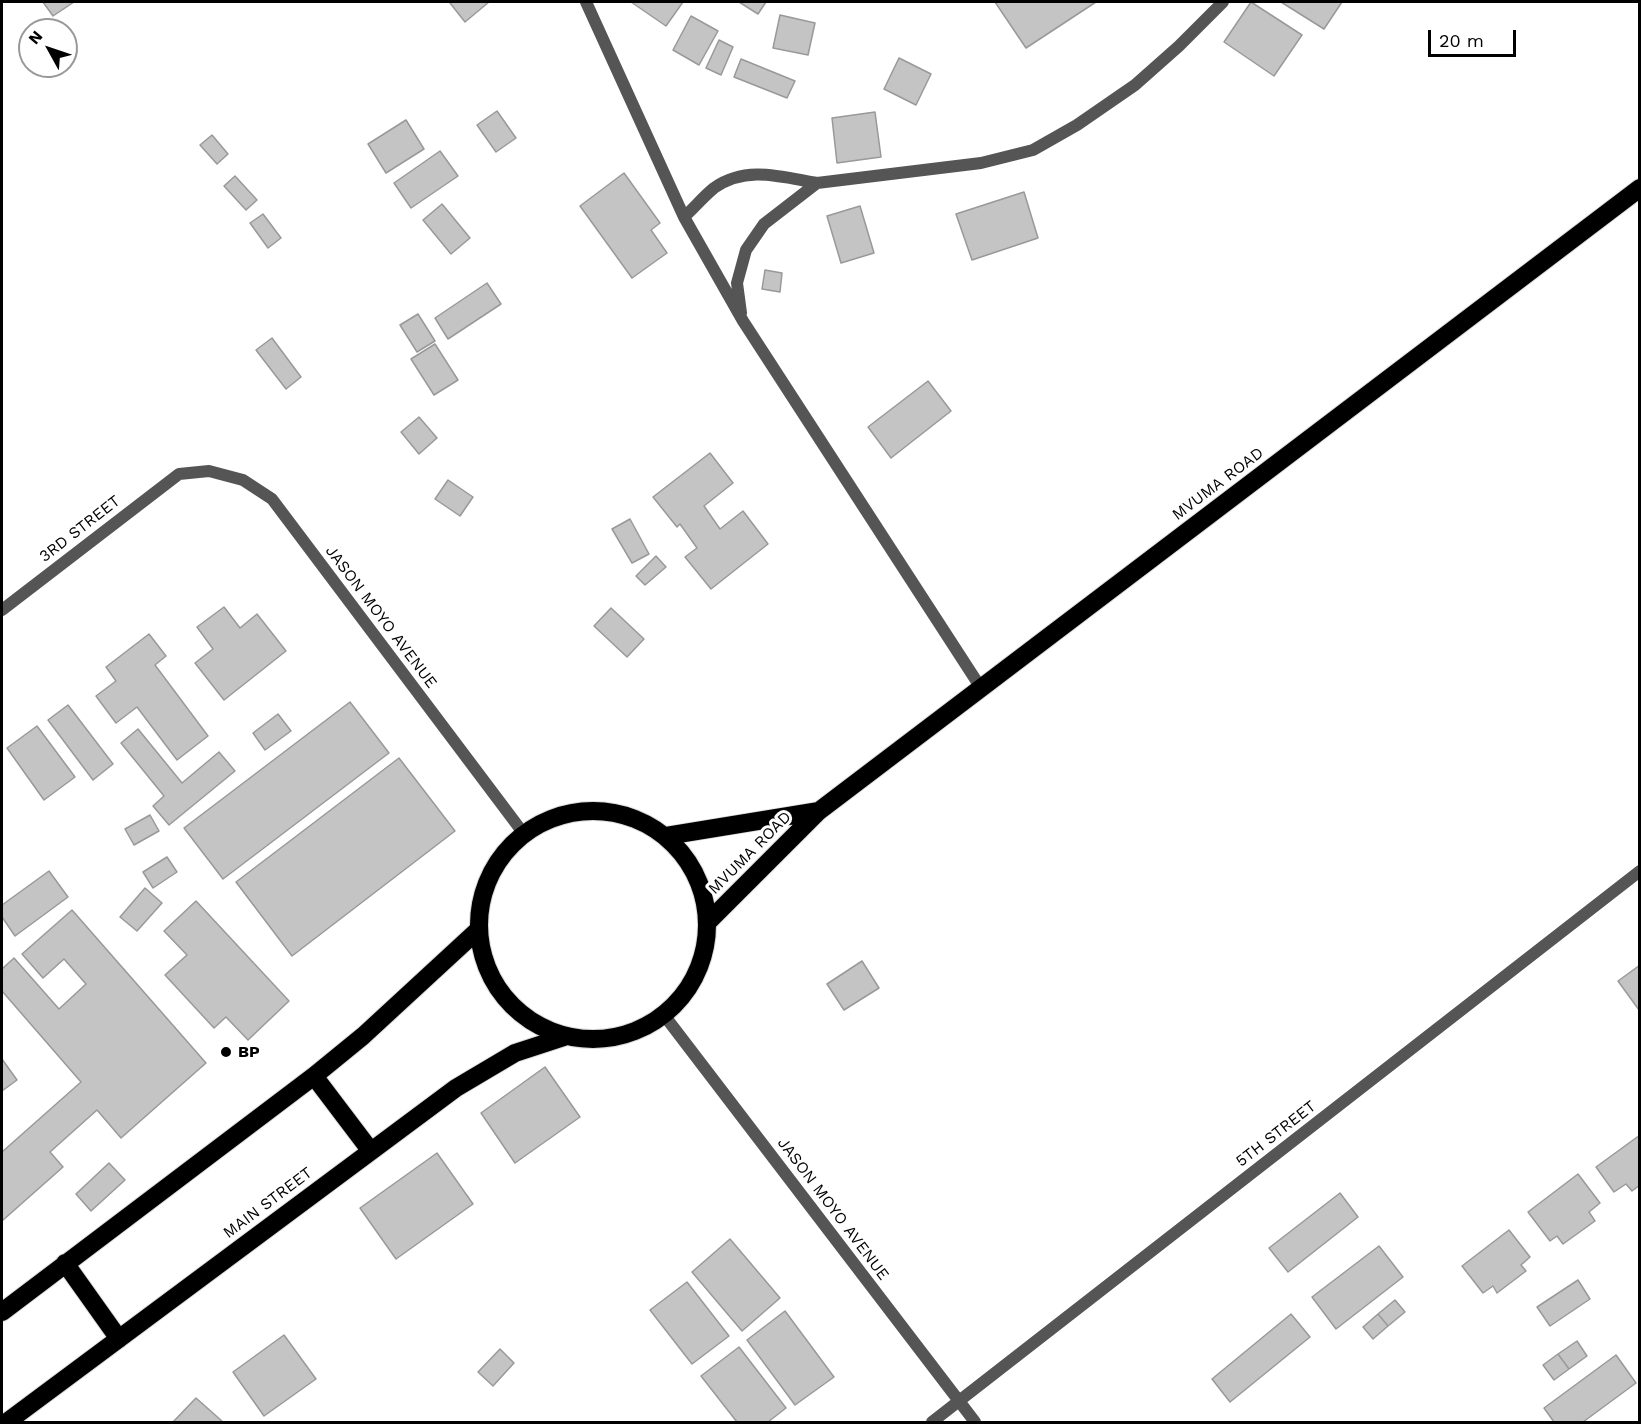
<!DOCTYPE html>
<style>
body{margin:0}
#map{position:relative;width:1641px;height:1424px;overflow:hidden;background:#fff;font-family:"Work Sans",sans-serif}
canvas{display:block}
.frame{position:absolute;inset:0;border:3px solid #000;pointer-events:none}
.north{position:absolute;left:18px;top:18px;width:60px;height:60px;box-sizing:border-box;background:#fff;border:2px solid #999;border-radius:50%;rotate:310deg;font-size:16px;font-weight:700;line-height:24px;text-align:center;color:#000}
.north::after{content:'';display:block;margin:auto;width:21px;height:27px;background:#000;clip-path:polygon(50% 0,100% 100%,50% 72%,0 100%)}
.scale{position:absolute;left:1428px;top:30px;width:88px;height:27px;box-sizing:border-box;border:3px solid #000;border-top:0;padding-left:8px;font-size:18px;line-height:21px;white-space:nowrap;color:#000;-webkit-text-stroke:4px #fff;paint-order:stroke}
</style>
<div id="map">
<canvas width="1641" height="1424"></canvas>
<div class="frame"></div>
<div class="north">N</div>
<div class="scale">20 m</div>
</div>
<script>
const c = document.querySelector('canvas').getContext('2d');
c.lineJoin = 'round';
function fillPath(path, color) { c.fillStyle = color; c.fill(path, 'evenodd'); }
function strokePath(path, color, width, dash) { c.strokeStyle = color; c.lineWidth = width; c.lineCap = dash ? 'butt' : 'round'; c.setLineDash(dash || []); c.stroke(path); }
function label(font, color, halo, rows, align = 'center') {
  c.font = font + ' "Work Sans",sans-serif'; c.lineWidth = 6; c.setLineDash([]); c.textBaseline = 'middle'; c.strokeStyle = halo; c.fillStyle = color; for (const [text, x, y, turn = 0] of rows) {
    c.save(); c.translate(x, y); c.rotate((+turn || 0) * Math.PI / 180); c.textAlign = isNaN(turn) ? turn : align; if (halo) c.strokeText(text, 0, 0); c.fillText(text, 0, 0); c.restore();
  }
}
const building = new Path2D(`
 M43,2H74L53,16Z
 M452,2H489L465,22L450,3Z
 M631,2H683L666,26Z
 M739,2H766L758,14Z
 M995,2H1096L1026,48Z
 M1251,2L1302,35L1274,76L1224,42Z
 M1281,2H1342L1324,29Z
 M780,15L815,23L808,55L773,48Z
 M691,16L718,31L699,65L673,50Z
 M719,40L733,47L721,75L706,68Z
 M899,58L931,74L916,105L884,89Z
 M741,59L795,81L787,98L734,77Z
 M497,111L516,138L496,152L477,125Z
 M875,112L881,157L837,163L832,118Z
 M406,120L424,149L386,173L368,144Z
 M212,135L228,154L217,164L200,145Z
 M440,151L458,176L411,208L394,183Z
 M624,173L660,223L651,230L667,253L632,278L580,206Z
 M235,176L257,200L246,210L224,186Z
 M1024,192L1038,238L972,260L956,214Z
 M442,204L470,238L451,254L423,220Z
 M860,206L874,253L841,263L827,216Z
 M263,214L281,238L268,248L250,223Z
 M765,270L782,273L780,292L762,289Z
 M487,283L501,304L448,339L435,318Z
 M418,314L435,341L417,352L400,325Z
 M272,338L301,377L286,389L256,350Z
 M435,344L458,380L434,395L411,359Z
 M928,381L951,411L891,458L868,427Z
 M419,417L437,438L419,454L401,432Z
 M710,453L733,483L704,506L720,529L743,511L768,544L711,589L685,557L697,548L680,524L677,527L653,497Z
 M448,480L473,497L460,516L435,499Z
 M630,519L649,554L632,563L612,529Z
 M656,556L666,567L645,585L636,576Z
 M224,607L240,628L257,614L286,651L224,700L195,663L213,649L197,627Z
 M611,608L644,639L627,657L594,626Z
 M149,634L166,656L155,665L208,736L177,760L137,707L116,723L96,696L116,681L106,667Z
 M350,702L389,753L223,879L184,828Z
 M68,705L113,764L93,780L48,720Z
 M278,714L291,731L265,750L253,733Z
 M37,726L75,777L44,800L7,748Z
 M138,729L182,783L219,752L235,771L169,825L153,806L164,796L121,743Z
 M399,758L455,831L292,956L236,882Z
 M150,815L159,831L134,845L125,829Z
 M167,857L177,872L153,888L143,872Z
 M49,871L68,897L15,936L2,917V905Z
 M145,888L162,903L137,931L120,917Z
 M196,901L289,1001L248,1040L226,1017L214,1028L165,975L187,955L164,931Z
 M72,910L206,1063L121,1138L97,1110L50,1152L63,1167L2,1221V1152L81,1082L2,991V969L14,958L59,1009L86,984L64,959L43,978L22,954Z
 M862,961L879,988L844,1010L827,984Z
 M1640,965V1009L1639,1010L1618,981Z
 M2,1059L17,1080L2,1091Z
 M545,1067L580,1117L515,1163L481,1113Z
 M1640,1135V1185L1632,1191L1626,1184L1614,1192L1596,1167Z
 M437,1153L473,1204L396,1259L360,1208Z
 M109,1163L125,1180L91,1211L76,1194Z
 M1578,1174L1600,1203L1589,1212L1595,1221L1563,1244L1557,1236L1550,1241L1528,1212Z
 M1340,1193L1358,1217L1288,1272L1269,1248Z
 M1509,1230L1530,1257L1521,1265L1526,1271L1497,1293L1493,1286L1483,1293L1462,1266Z
 M730,1239L780,1298L742,1331L692,1272Z
 M1379,1246L1403,1277L1336,1329L1312,1297Z
 M1578,1280L1590,1299L1550,1326L1537,1307Z
 M687,1282L729,1336L692,1364L650,1310Z
 M1395,1300L1405,1312L1388,1326L1378,1314Z
 M785,1311L834,1377L795,1405L747,1340Z
 M1291,1314L1310,1337L1230,1402L1212,1379Z
 M1378,1314L1388,1326L1373,1339L1363,1327Z
 M284,1335L316,1379L264,1416L233,1372Z
 M1577,1341L1587,1356L1569,1369L1558,1354Z
 M739,1347L786,1408L768,1422H737L701,1376Z
 M500,1349L514,1363L493,1386L478,1372Z
 M1558,1354L1569,1369L1554,1380L1543,1365Z
 M1616,1355L1636,1383L1583,1422H1554L1544,1408Z
 M196,1398L223,1422H173Z`);
fillPath(building, '#c4c4c4');
strokePath(building, '#999', 1.5);
const highway = new Path2D(`
 M479 925a114 114 0 1 1 228 0a114 114 0 1 1-228 0Z
 M666,836L819,811
 M708,922L819,811L1640,188
 M314,1076L370,1150
 M65,1263L119,1339
 M2,1312L314,1076L363,1036L478,930
 M7,1422L456,1088L515,1053L564,1037`);
strokePath(highway, '#dbdbdb', 20);
strokePath(new Path2D(`
 M586,2L684,217L743,321L981,688
 M684,217C694,208 704,196 714,188C746,165 782,177 817,183
 M741,313L737,283L746,250L764,224L817,183L981,163L1033,150L1077,125L1135,85L1179,46L1223,2
 M2,610L179,474L209,471L243,480L272,499L524,834
 M664,1015L975,1422
 M932,1422L1640,871`), '#555', 12);
strokePath(highway, '#000', 18);
for (const [x, y, r, color] of [
 [226,1052,6,"#000"]
]) { const dot = new Path2D(); dot.arc(x, y, r, 0, 2 * Math.PI); c.fillStyle = color; c.fill(dot); strokePath(dot, '#fff', 2); }
label('16px', '#000', '#fff', [
 ["MVUMA ROAD",1218,484,-37],
 ["3RD STREET",80,529,-38],
 ["JASON MOYO AVENUE",381,617,53],
 ["MVUMA ROAD",750,853,-45],
 ["5TH STREET",1276,1134,-38],
 ["MAIN STREET",268,1203,-37],
 ["JASON MOYO AVENUE",833,1209,53]
]);
label('bold 16px', '#000', '#fff', [
 ["BP",238,1052]
], 'left');
</script>
